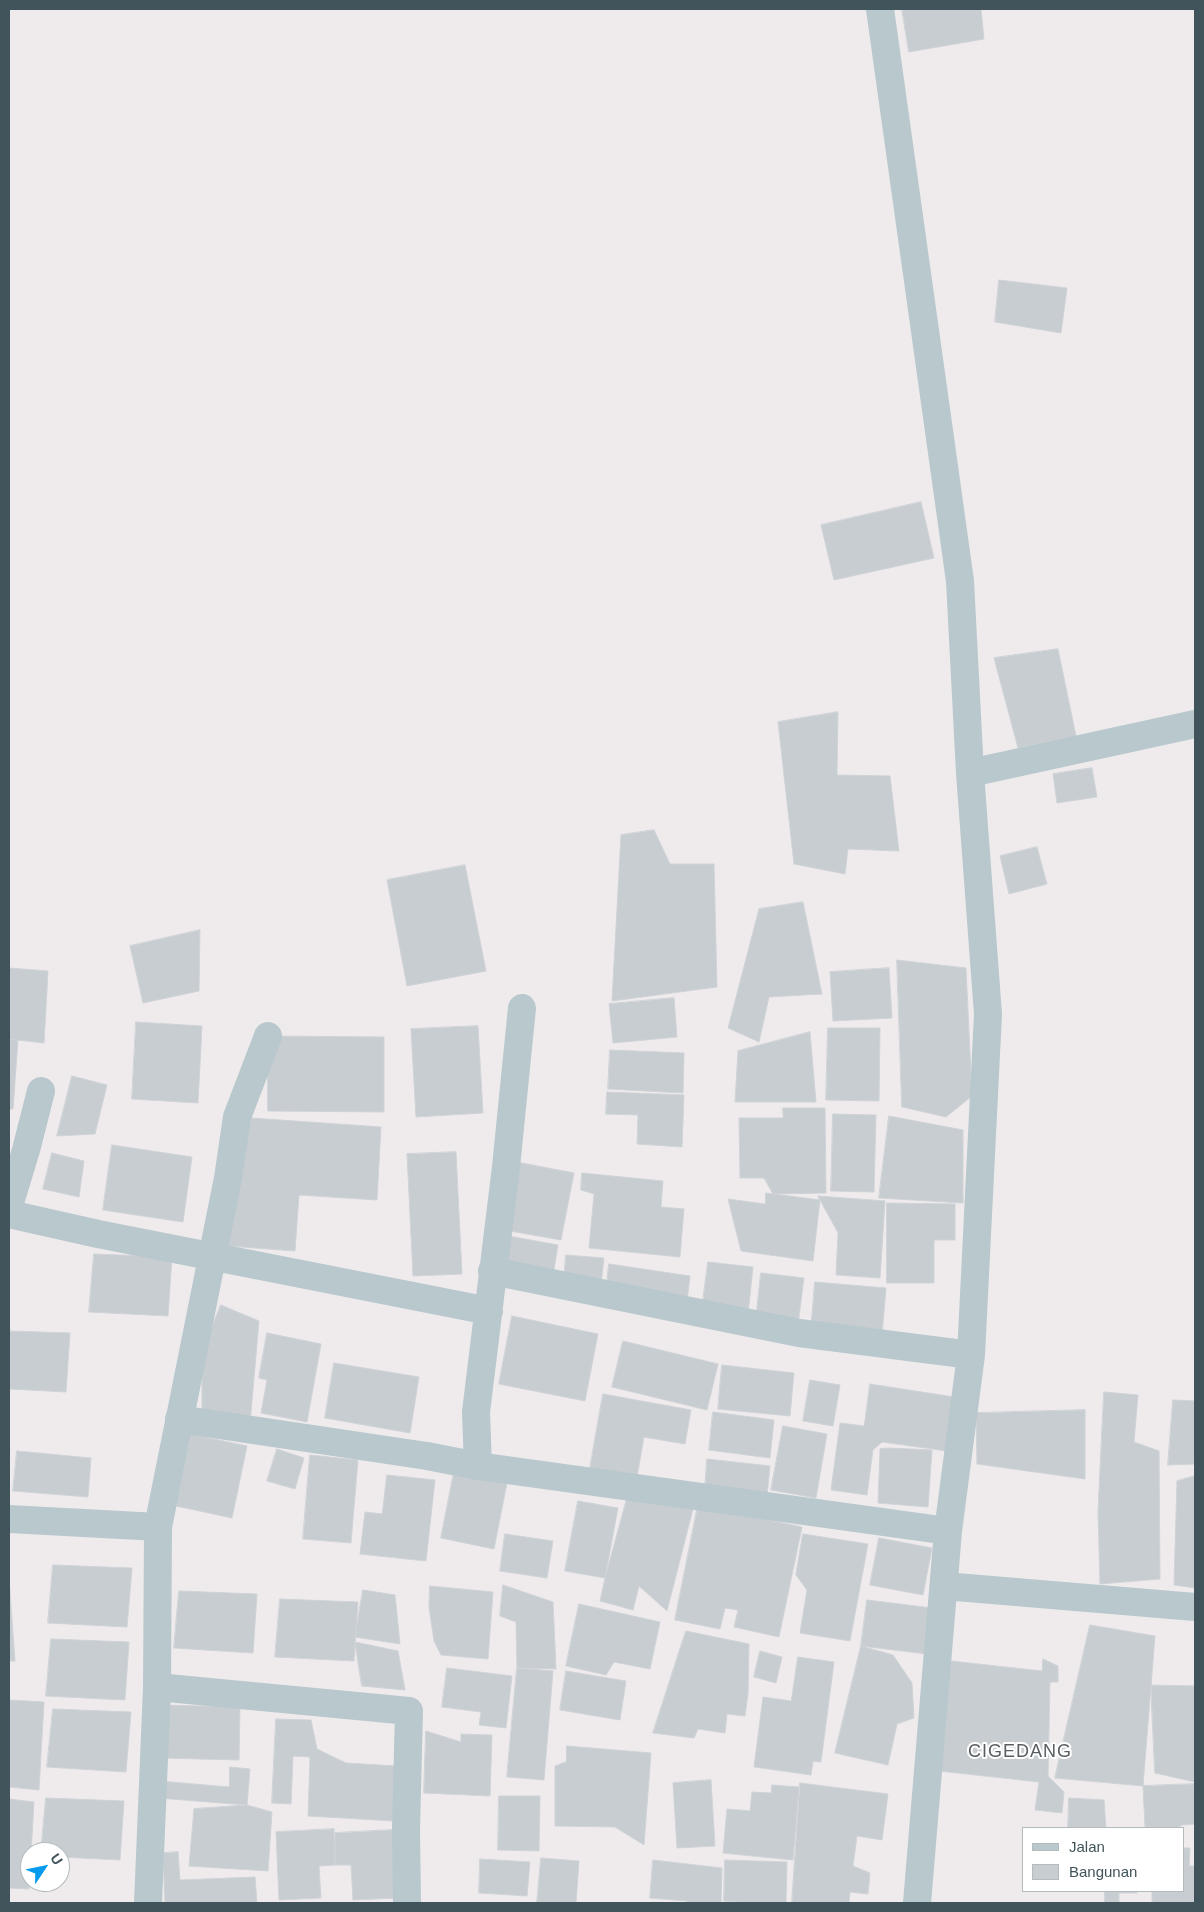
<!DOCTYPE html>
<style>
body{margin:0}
#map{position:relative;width:1204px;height:1912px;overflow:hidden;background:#efebec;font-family:Arial,sans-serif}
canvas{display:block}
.frame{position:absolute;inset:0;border:10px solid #42545b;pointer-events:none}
.legend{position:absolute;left:1022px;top:1827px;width:162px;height:65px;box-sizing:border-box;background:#fff;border:1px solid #b3bbbd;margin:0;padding:6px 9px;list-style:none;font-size:15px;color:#42545b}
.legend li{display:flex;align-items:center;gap:10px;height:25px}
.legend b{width:25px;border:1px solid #b3bbbd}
.north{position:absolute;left:20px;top:1842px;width:50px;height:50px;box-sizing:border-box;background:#fff;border:1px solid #b3bbbd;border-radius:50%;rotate:56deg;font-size:14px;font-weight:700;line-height:20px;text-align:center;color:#42545b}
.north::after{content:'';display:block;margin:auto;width:18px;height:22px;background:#069bee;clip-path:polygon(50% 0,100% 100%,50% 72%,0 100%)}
</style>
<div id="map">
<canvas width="1204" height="1912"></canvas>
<div class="frame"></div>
<ul class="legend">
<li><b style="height:6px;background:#b8c8cd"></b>Jalan</li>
<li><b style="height:14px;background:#c7cdd1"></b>Bangunan</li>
</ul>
<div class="north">U</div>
</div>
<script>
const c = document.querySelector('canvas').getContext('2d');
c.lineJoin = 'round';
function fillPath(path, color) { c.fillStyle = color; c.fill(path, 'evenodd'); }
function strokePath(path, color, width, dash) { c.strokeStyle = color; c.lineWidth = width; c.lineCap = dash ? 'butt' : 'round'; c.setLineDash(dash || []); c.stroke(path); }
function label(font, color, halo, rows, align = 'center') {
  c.font = font + ' Arial,sans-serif'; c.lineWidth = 4; c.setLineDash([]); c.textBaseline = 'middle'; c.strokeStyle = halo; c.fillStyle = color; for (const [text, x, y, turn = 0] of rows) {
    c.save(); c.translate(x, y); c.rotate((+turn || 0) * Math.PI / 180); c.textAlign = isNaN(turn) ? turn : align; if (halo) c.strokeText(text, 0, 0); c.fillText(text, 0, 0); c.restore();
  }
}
const building = new Path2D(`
 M902,9H981L984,39L909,52Z
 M999,280L1067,288L1061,333L995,322Z
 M921,502L934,558L834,580L821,525Z
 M1058,649L1076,736L1018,748L994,658Z
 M838,712L837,775L890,776L899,851L848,849L845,874L794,864L778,722Z
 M1092,768L1097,797L1057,803L1053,774Z
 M654,830L670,864H714L717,987L612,1001L621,835Z
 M1037,847L1047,884L1009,894L1000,856Z
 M465,865L486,971L407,986L387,880Z
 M803,902L822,994L769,997L759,1042L728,1028L759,909Z
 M200,930L199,991L143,1003L130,946Z
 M897,960L966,968L972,1096L946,1117L902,1107Z
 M9,968L48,971L44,1043L9,1039Z
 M889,968L892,1018L833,1021L830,972Z
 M674,998L677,1037L613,1043L609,1004Z
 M136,1022L202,1026L198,1103L132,1099Z
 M478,1026L483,1113L416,1117L411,1029Z
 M828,1028H880L879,1101L826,1100Z
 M810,1032L816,1102H735L738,1051Z
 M268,1036L384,1037V1112L268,1111Z
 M9,1039L18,1040L13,1109H9Z
 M610,1050L684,1053L683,1093L608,1089Z
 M72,1076L107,1085L95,1134L57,1136Z
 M607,1092L684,1095L682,1147L637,1144L638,1115L606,1114Z
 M783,1108H825L826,1193L773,1194L764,1178H740L739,1118H783Z
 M833,1114L876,1115L874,1192L831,1191Z
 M889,1116L963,1130V1203L879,1198Z
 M237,1117L381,1127L377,1200L299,1195L295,1251L229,1246Z
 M112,1145L192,1157L183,1222L103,1210Z
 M456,1152L462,1274L413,1276L407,1154Z
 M52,1153L84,1161L79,1197L43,1189Z
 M517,1162L574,1173L561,1240L504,1230Z
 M582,1173L663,1181L661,1207L684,1209L680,1257L589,1248L594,1194L581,1190Z
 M766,1193L820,1200L813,1261L741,1251L728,1199L765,1204Z
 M818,1196L885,1201L880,1278L836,1275L838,1233Z
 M887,1203L955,1204V1240H934V1283H887Z
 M503,1235L558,1245L553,1275L498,1266Z
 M94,1254L172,1257L168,1316L89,1312Z
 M566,1255L604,1258L601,1284L564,1280Z
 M708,1262L753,1267L748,1314L702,1309Z
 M609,1264L690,1276L687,1302L606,1291Z
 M761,1273L804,1278L798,1325L756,1319Z
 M815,1282L886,1288L882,1335L811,1330Z
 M221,1305L259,1321L250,1424L202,1412V1351Z
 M512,1316L598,1334L585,1401L499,1384Z
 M9,1331L70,1333L66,1392L9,1389Z
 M267,1333L321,1344L307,1422L261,1413L267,1380L259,1378Z
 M623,1341L718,1364L707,1410L612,1387Z
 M334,1363L419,1377L410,1433L325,1418Z
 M722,1365L794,1373L790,1416L718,1409Z
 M810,1380L840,1385L833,1426L803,1421Z
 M870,1384L954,1397L947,1451L882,1442L873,1450L867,1495L831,1490L840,1423L864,1426Z
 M1104,1392L1138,1395L1134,1442L1159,1451L1160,1579L1100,1584L1098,1512Z
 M603,1394L691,1410L685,1444L644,1437L637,1477L590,1468Z
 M1173,1400L1195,1401V1464L1168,1465Z
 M1085,1410V1479L977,1464L976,1413Z
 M713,1412L774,1420L770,1458L709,1450Z
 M783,1426L827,1434L816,1498L771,1490Z
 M191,1434L247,1446L232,1518L176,1506Z
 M888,1448L932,1450L928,1507L878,1503L880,1449Z
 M277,1449L304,1458L295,1489L267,1481Z
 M17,1451L91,1458L88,1497L13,1491Z
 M310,1455L358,1460L351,1543L303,1539Z
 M707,1459L770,1466L767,1496L705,1489Z
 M454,1472L507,1483L494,1549L441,1538Z
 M387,1475L435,1480L426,1561L360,1554L365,1512L382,1514Z
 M1195,1476V1588L1174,1585L1177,1481Z
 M629,1491L693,1509L667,1611L639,1586L633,1610L600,1601L605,1578Z
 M578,1501L618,1508L605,1578L565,1571Z
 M698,1505L802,1527L779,1637L734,1627L738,1610L725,1608L720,1629L675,1620Z
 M505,1534L553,1541L547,1578L500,1571Z
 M803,1534L868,1544L850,1641L800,1633L807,1590L796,1575Z
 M879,1538L932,1548L923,1595L870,1585Z
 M53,1565L132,1568L127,1627L48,1623Z
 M9,1578L15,1661H9Z
 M503,1585L553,1602L556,1669L517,1668L516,1622L500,1616Z
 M430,1586L493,1592L488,1659L441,1655L434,1641L429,1607Z
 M363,1590L395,1595L400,1644L355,1637Z
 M179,1591L257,1594L253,1653L174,1648Z
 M280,1599L358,1602L354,1661L275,1657Z
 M867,1600L932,1608L927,1654L861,1646Z
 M579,1604L660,1622L650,1669L614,1662L606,1675L566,1666Z
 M1090,1625L1155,1636L1143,1786L1055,1778Z
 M686,1631L749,1644L748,1694L745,1716L727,1714L725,1733L698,1729L694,1738L653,1733Z
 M51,1639L129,1642L125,1700L46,1696Z
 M355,1642L398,1651L405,1690L362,1686Z
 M861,1646L893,1655L912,1683L914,1718L897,1724L888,1765L835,1753Z
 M760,1651L782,1657L776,1683L754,1677Z
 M798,1657L834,1662L821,1762L813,1761L811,1775L754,1767L763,1697L791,1701Z
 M1043,1659L1058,1666V1682H1050L1048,1776L1064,1792L1062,1813L1035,1810L1039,1782L939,1771L951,1661L1042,1671Z
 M447,1668L512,1676L506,1728L479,1725L481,1712L442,1707Z
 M517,1668L553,1671L544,1780L507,1777Z
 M566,1671L626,1681L620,1720L560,1710Z
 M1151,1685L1195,1686V1782L1155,1773Z
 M9,1700L44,1702L39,1790L9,1787Z
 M161,1705L240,1707L239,1760L160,1758Z
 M53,1709L131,1712L126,1772L47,1767Z
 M276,1719L311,1720L317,1749L346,1763L397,1766L394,1821L308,1816L310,1757L293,1756L291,1804L272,1803Z
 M426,1731L461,1742V1734L492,1735L490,1796L424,1793Z
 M567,1746L651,1753L644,1845L615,1827L555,1826V1766L566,1762Z
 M230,1767L250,1769L247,1805L158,1798L159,1781L229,1787Z
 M711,1780L715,1846L677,1848L673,1783Z
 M800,1783L888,1794L882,1840L857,1836L853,1866L870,1873L868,1894L850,1892L849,1903H792Z
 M1195,1784V1824L1182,1825L1177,1828L1145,1827L1143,1786Z
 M772,1785L799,1787L793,1860L723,1853L727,1809L750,1811L752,1792L771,1793Z
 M499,1796H540L539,1851L498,1850Z
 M46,1798L124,1801L120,1860L60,1857V1852H41Z
 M1069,1798L1104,1800L1106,1828H1068Z
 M9,1799L34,1802L29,1889L9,1888Z
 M247,1805L272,1812L268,1871L189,1866L194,1809Z
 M334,1829L335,1865L319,1866L321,1898L279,1900L276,1832Z
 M392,1830L396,1898L353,1900L351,1865H335V1833Z
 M1183,1848H1190L1189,1866H1195V1903H1152V1891H1183Z
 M178,1852L180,1880L255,1877L257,1903H165L163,1853Z
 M541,1858L579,1861L576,1903H537Z
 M480,1859L530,1862L527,1896L479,1893Z
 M653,1860L722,1868L721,1903H687V1901L650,1898Z
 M725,1860L787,1862L786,1903H742V1902L724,1901Z
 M1105,1891H1137V1893H1119V1903H1105Z`);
fillPath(building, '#c7cdd1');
strokePath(building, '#cfd3d8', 1);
strokePath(new Path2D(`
 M880,9L960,581L970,773L988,1014L971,1355L948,1531L917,1903
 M970,773L1195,724
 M522,1008L506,1167L476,1412L478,1466L948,1531
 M9,1206L26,1150L41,1091
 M9,1214L98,1234L489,1311
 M492,1271L799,1333L971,1355
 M179,1419L427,1456L478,1466
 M9,1519L158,1527
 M944,1586L1195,1607
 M157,1687L409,1711L406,1830L407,1903
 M148,1903L157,1687L158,1527L228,1178L237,1117L268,1036`), '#b8c8cd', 28);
c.letterSpacing = '1px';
label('18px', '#585e61', '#fff', [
 ["CIGEDANG",1020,1752]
]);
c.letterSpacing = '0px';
</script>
